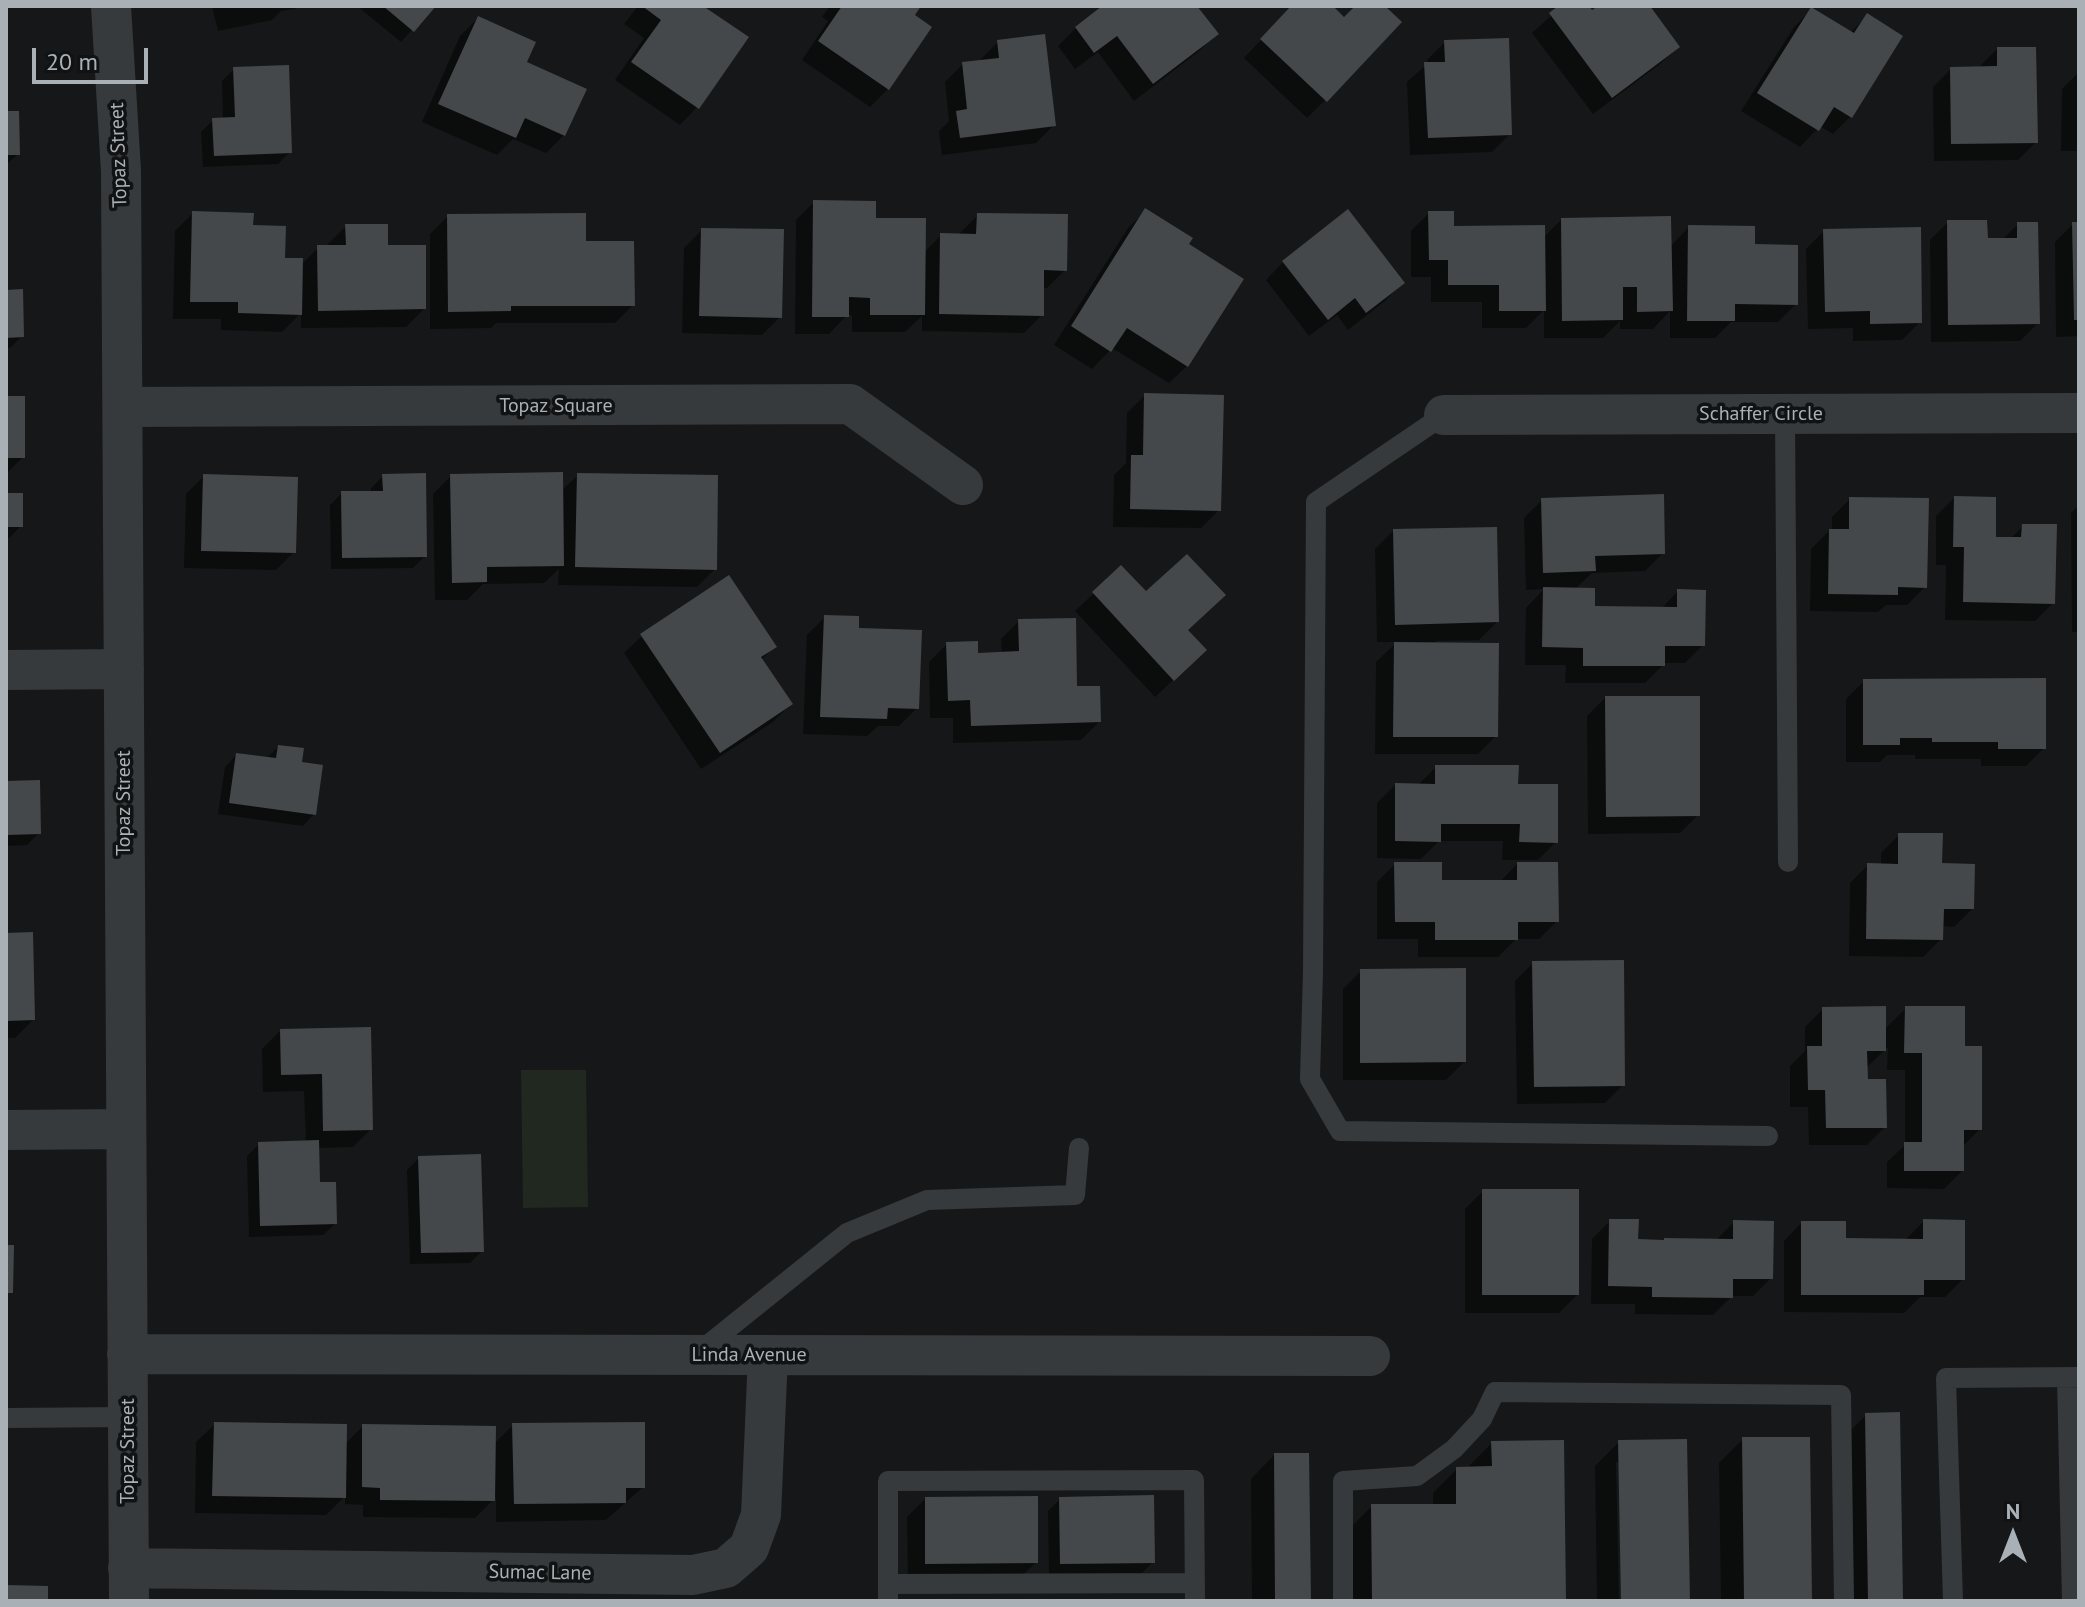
<!DOCTYPE html>
<style>
body{margin:0}
#map{position:relative;width:2085px;height:1607px;overflow:hidden;background:#161718;font-family:"PT Sans",sans-serif}
canvas{display:block}
.frame{position:absolute;inset:0;border:8px solid #a9b1b7;pointer-events:none}
.north{position:absolute;left:1973px;top:1495px;width:80px;height:80px;-webkit-text-stroke:6px #111213;paint-order:stroke;rotate:0deg;font-size:22px;font-weight:700;line-height:32px;text-align:center;color:#a9b1b7}
.north::after{content:'';display:block;margin:auto;width:28px;height:36px;background:#a9b1b7;clip-path:polygon(50% 0,100% 100%,50% 72%,0 100%)}
.scale{position:absolute;left:32px;top:48px;width:116px;height:36px;box-sizing:border-box;border:4px solid #a9b1b7;border-top:0;padding-left:10px;font-size:24px;line-height:28px;white-space:nowrap;color:#a9b1b7;-webkit-text-stroke:6px #111213;paint-order:stroke}
</style>
<div id="map">
<canvas width="2085" height="1607"></canvas>
<div class="frame"></div>
<div class="north">N</div>
<div class="scale">20 m</div>
</div>
<script>
const c = document.querySelector('canvas').getContext('2d');
c.lineJoin = 'round';
function fillPath(path, color) { c.fillStyle = color; c.fill(path, 'evenodd'); }
function strokePath(path, color, width, dash) { c.strokeStyle = color; c.lineWidth = width; c.lineCap = dash ? 'butt' : 'round'; c.setLineDash(dash || []); c.stroke(path); }
function label(font, color, halo, rows, align = 'center') {
  c.font = font + ' "PT Sans",sans-serif'; c.lineWidth = 7; c.setLineDash([]); c.textBaseline = 'middle'; c.strokeStyle = halo; c.fillStyle = color; for (const [text, x, y, turn = 0] of rows) {
    c.save(); c.translate(x, y); c.rotate((+turn || 0) * Math.PI / 180); c.textAlign = isNaN(turn) ? turn : align; if (halo) c.strokeText(text, 0, 0); c.fillText(text, 0, 0); c.restore();
  }
}
fillPath(new Path2D(`
 M521,1070H586L588,1207L523,1208Z`), '#212820');
fillPath(new Path2D(`
 M212,6H297L295,9L281,11L272,20L218,31Z
 M357,6H433L401,42Z
 M638,6H700L697,107L680,125L615,80L644,38L624,24Z
 M830,6H918L912,16L888,89L870,107L802,60L828,21L822,17Z
 M1106,6H1128L1131,11L1138,6H1195L1216,34L1198,52L1134,101L1098,52L1075,69L1058,46L1076,28Z
 M1293,6H1330L1344,19L1356,6H1382L1325,100L1307,118L1244,58Z
 M1562,6H1587L1592,13L1601,6H1647L1678,47L1660,64L1593,114L1532,33Z
 M1812,9L1850,33L1867,16L1851,116L1833,134L1820,126L1800,147L1741,111L1794,27Z
 M478,18L524,63L564,135L546,153L513,139L497,155L422,122L460,36Z
 M998,42L1054,125L1036,143L942,155L939,131L949,121L945,82L963,64L980,62V60Z
 M1445,42L1510,134L1492,152L1410,155L1407,82L1427,64V60Z
 M1997,49L2036,142L2018,160L1934,161L1933,87L1951,69L1978,68Z
 M234,69L290,152L278,164L203,167L201,132L213,120H223L222,81Z
 M2079,72V151H2061L2062,89Z
 M6,113L18,154L6,165Z
 M814,202L874,220L924,253L941,235L960,236V233L978,215L1065,270L1047,288H1042V315L1024,333L922,331V316L905,332H852V315H847L829,334H795L796,220Z
 M1146,211L1187,366L1169,383L1112,348L1092,369L1054,345L1128,228Z
 M193,213L283,260L301,265L318,248H328V244L346,226L386,248L424,309L406,327L301,328V313L282,332L221,330V319H173L175,231Z
 M1429,213L1452,228L1543,238L1561,220L1670,247L1689,227L1753,246L1796,304L1778,322H1731L1715,338H1670V311L1653,329H1620V321L1603,338H1544V310L1526,328H1482V302H1431V277H1411V231Z
 M448,216L584,243L633,305L615,323H496L491,328L430,329V234Z
 M1948,222L1986,240H2002L2018,224L2038,323L2020,341L1931,342L1930,240Z
 M2073,224H2079V336L2056,337L2055,242Z
 M702,230L780,317L762,335L682,333L684,248Z
 M1824,231L1920,322L1902,340L1853,341V328L1808,329L1806,249Z
 M1283,262L1402,283L1385,301L1348,330L1337,315L1309,336L1266,280Z
 M6,292L22,336L10,348H6Z
 M1145,395L1219,510L1201,528L1113,527L1114,475L1126,463L1127,413Z
 M6,398L23,457L6,474Z
 M578,475L715,569L697,587L558,585L559,569L544,583L483,584L467,600H435L433,494L451,476L561,491Z
 M204,476L294,552L276,570L184,568L186,494Z
 M383,476L425,556L413,568L331,569L330,505L342,493H371V488Z
 M6,495L21,526L9,538H6Z
 M1954,498L1994,539H2010L2023,526L2053,603L2035,621L1945,620L1946,565H1936V516Z
 M1850,499L1925,587L1907,605H1886L1878,612L1810,611L1811,549L1829,531H1832V517Z
 M1542,500L1663,553L1645,571L1592,573L1574,590L1593,608L1661,609L1678,591L1703,645L1685,663H1663V665L1645,683H1565L1566,665H1525L1526,608L1544,589L1526,590L1524,518Z
 M2079,505V632H2072L2071,513Z
 M1393,531L1497,622L1479,640L1436,641V644L1496,736L1478,754H1375L1376,662L1397,642H1377L1375,549Z
 M1121,568L1186,631V668L1155,697L1075,611Z
 M825,617L857,630L917,708L899,726H878L867,736L803,734L807,635Z
 M1019,621L1075,688L1099,722L1081,740L953,743V718H930L929,662L947,644L976,655L1002,654L1001,639Z
 M642,636L774,647L761,660L791,704L773,722L701,769L624,653Z
 M1864,681L2044,748L2026,766H1981V759H1915V755H1887L1880,762H1846V699Z
 M1605,698L1698,815L1680,833L1588,834L1587,716Z
 M278,747L314,814L303,826L218,814L225,767L236,755L266,759Z
 M1436,767L1516,786L1556,842L1538,860H1502L1503,841H1439L1421,859L1377,858V803L1395,785H1418Z
 M6,783L39,833L27,845L6,846Z
 M1899,835L1940,865L1972,909L1954,927L1941,926V939L1923,957L1849,956L1850,883L1868,865H1881V853Z
 M1395,864L1440,882H1500L1517,864L1557,921L1539,939H1516L1498,957H1418V939H1377V882Z
 M6,935L33,1020L15,1038H6Z
 M1533,963L1623,1085L1605,1103L1517,1104L1515,981Z
 M1361,971L1464,1062L1446,1080H1343V989Z
 M1906,1008L1963,1048L1980,1129L1962,1147V1171L1944,1189L1887,1188V1162L1905,1145V1070H1887L1888,1047L1866,1068V1081L1885,1127L1867,1145H1809L1808,1107H1790V1066L1805,1051V1027L1823,1009L1884,1030Z
 M369,1029L371,1129L353,1147L317,1148L318,1185L335,1224L323,1235L249,1237L247,1156L259,1144L306,1143L304,1091L263,1092L262,1049L280,1031Z
 M419,1158L482,1251L470,1263L410,1264L407,1170Z
 M1483,1191L1577,1295L1559,1313H1465V1209Z
 M1610,1221L1636,1241L1716,1240L1734,1222L1771,1278L1753,1296H1732L1713,1315L1635,1314V1304H1591L1592,1239Z
 M1924,1221L1963,1279L1945,1297H1920L1904,1313L1784,1312V1241L1802,1222L1844,1240H1905Z
 M1866,1415L1901,1601H1851L1848,1433Z
 M215,1424L344,1445L363,1426L494,1444L513,1425L643,1487L606,1520L496,1522V1497L475,1518L363,1517V1505L345,1504V1496L326,1515L195,1513L196,1442Z
 M1743,1439L1810,1601H1721L1719,1463Z
 M1619,1442L1688,1601H1623L1620,1462H1616L1619,1601H1597L1595,1466Z
 M1492,1443L1564,1601H1349L1348,1530L1372,1506H1433V1493L1457,1469H1469V1466Z
 M1274,1455L1309,1601H1252L1251,1479Z
 M925,1499L1036,1562L1018,1580L908,1581L907,1517Z
 M1060,1499L1153,1562L1141,1574L1049,1575L1048,1511Z`), '#0007');
fillPath(new Path2D(`
 M383,6H436L414,32Z
 M642,6H703L749,37L699,109L631,62L661,20Z
 M842,6H921L915,15L932,27L889,90L818,41Z
 M1102,6H1130L1132,8L1135,6H1197L1219,34L1153,84L1117,36L1094,53L1075,27Z
 M1291,6H1333L1344,17L1355,6H1385L1402,22L1327,102L1260,39Z
 M1558,6H1589L1592,10L1598,6H1650L1680,47L1612,98L1549,13Z
 M1811,7L1854,33L1867,13L1903,36L1852,118L1834,107L1819,131L1757,93Z
 M478,16L536,42L527,62L587,89L565,136L525,118L516,138L438,104Z
 M1045,34L1056,126L960,138L956,111L967,109L962,62L999,58L997,40Z
 M1509,38L1512,135L1428,138L1424,62H1445L1444,40Z
 M1997,47H2036L2038,143L1951,144L1950,67L1997,66Z
 M289,65L292,153L214,156L212,118L235,117L233,67Z
 M6,111H19L20,155H6Z
 M813,200L876,201V218H926L925,315H870V298L849,297V317H812Z
 M1145,208L1193,238L1189,244L1244,279L1188,367L1127,328L1111,352L1071,326Z
 M1348,209L1405,283L1366,313L1355,298L1328,320L1282,261Z
 M192,211L254,213L253,225L286,226L285,258H303L302,315L238,313V302H190Z
 M1428,211H1454V226L1545,225L1546,311H1499V285H1448V260H1429Z
 M586,213V241H634L635,306H511V311L448,312L447,214Z
 M977,213L1068,214L1067,271L1044,270V316L939,314L940,233L976,234Z
 M1671,216L1673,311L1637,312V287H1623V320L1562,321L1561,218Z
 M1947,220H1987L1988,238H2017V222H2038L2040,324L1948,325Z
 M2072,222H2079V320H2074Z
 M345,224H388V245H426V309L318,311L317,245H346Z
 M1688,225L1755,226V244L1798,245V305L1735,304V321H1687Z
 M1921,227L1922,323L1870,324V311L1825,312L1823,229Z
 M701,228L784,229L782,318L699,316Z
 M23,289L24,337L6,338V290Z
 M1144,393L1224,395L1221,511L1130,509L1131,455H1143Z
 M6,396H25V458H6Z
 M563,472L564,566L487,567V582L452,583L450,474Z
 M426,473L427,557L342,558L341,491H383L382,474Z
 M577,473L718,475L717,570L575,567Z
 M203,474L298,477L296,553L201,551Z
 M6,493H23V527H6Z
 M1664,494L1665,554L1595,556L1596,571L1543,573L1541,498Z
 M1954,496L1996,497V537H2021L2022,524H2057L2055,604L1963,602L1964,547H1953Z
 M1849,497L1929,498L1927,588L1898,587V595L1828,594L1829,529H1849Z
 M1497,527L1499,622L1395,625L1393,529Z
 M1187,554L1226,595L1188,630L1207,650L1174,681L1092,592L1121,565L1146,591Z
 M729,575L777,647L761,657L793,704L720,753L640,634Z
 M1543,587L1595,588V606L1677,607V589L1706,590L1705,646H1665V666H1583V648L1542,647Z
 M824,615L859,616V628L922,630L919,709L888,708L887,719L820,717Z
 M1076,618L1077,686H1100L1101,722L971,726L970,700L948,701L946,642L978,641V653L1019,651L1018,619Z
 M1394,642L1499,643L1498,737H1393Z
 M2046,678V749H1998V742H1932V738H1900V745H1863V679Z
 M1605,696H1700V816L1606,817Z
 M278,745L304,748L302,762L323,765L316,815L229,803L236,753L276,758Z
 M1435,765H1519L1518,784H1558V843L1519,842L1520,824H1441V842L1395,841V783L1435,784Z
 M40,780L41,834L6,835V781Z
 M1898,833H1943L1942,863L1975,864L1974,909H1944L1943,940L1866,939L1867,863L1898,864Z
 M1394,862H1442V880H1517V862H1558L1559,922H1518V940H1435V922H1395Z
 M33,932L35,1020L6,1021V933Z
 M1624,960L1625,1086L1534,1087L1532,961Z
 M1466,968V1062L1360,1063V969Z
 M1886,1006V1051H1867L1868,1079H1886L1887,1128H1826L1825,1090H1808L1807,1046H1822V1007Z
 M1905,1006H1965V1046H1982V1130H1964V1171H1904V1142H1922V1053H1904Z
 M371,1027L373,1130L323,1131L322,1074L281,1075L280,1029Z
 M319,1140L320,1182H336L337,1224L260,1226L258,1142Z
 M481,1154L484,1252L421,1253L418,1156Z
 M1482,1189H1579V1295H1482Z
 M1609,1219H1639L1638,1239L1664,1240V1238L1733,1239V1220L1774,1221L1773,1279H1733V1298L1652,1297V1287L1608,1286Z
 M1923,1219L1965,1220V1280H1924V1295H1801V1221H1846V1238L1923,1239Z
 M6,1245H14L13,1293H6Z
 M1900,1412L1903,1601H1868L1865,1413Z
 M214,1422L347,1424L346,1498L212,1496Z
 M645,1422V1488H626V1503L514,1504L512,1423Z
 M362,1424L496,1426L495,1501L380,1500V1488L362,1487Z
 M1742,1437H1810L1812,1601H1744Z
 M1687,1439L1690,1601H1621L1618,1440Z
 M1564,1440L1566,1601H1372L1371,1504H1456V1467L1492,1466L1491,1441Z
 M1274,1453H1309L1311,1601H1275Z
 M1154,1495L1155,1563L1060,1564L1059,1497Z
 M1038,1496V1563L925,1564V1497Z
 M6,1585L48,1586V1601H6Z`), '#45484b');
strokePath(new Path2D(`
 M1785,414L1788,862
 M1444,415L1316,502L1313,971L1310,1079L1340,1131L1768,1136
 M699,1352L847,1233L927,1200L1075,1195L1079,1148
 M2067,1377L2072,1601
 M6,1418L128,1417
 M888,1584L1195,1583
 M888,1601V1481L1194,1480L1195,1601
 M1343,1601V1481L1417,1476L1454,1449L1482,1419L1495,1392L1841,1395L1844,1601
 M1953,1601L1946,1378L2079,1377`), '#373a3d', 20);
strokePath(new Path2D(`
 M111,6L121,171L129,1601
 M123,407L850,404L963,485
 M1444,415L2079,413
 M6,670L124,669
 M6,1130L126,1129
 M127,1354L1370,1356
 M128,1568L693,1575L726,1568L749,1548L761,1515L768,1355`), '#373a3d', 40);
label('20px', '#a9b1b7', '#111213', [
 ["Topaz Street",119,155,-92],
 ["Topaz Square",556,406],
 ["Schaffer Circle",1761,414],
 ["Topaz Street",124,803,-90],
 ["Linda Avenue",749,1355],
 ["Topaz Street",128,1451,-90],
 ["Sumac Lane",540,1573,1]
]);
</script>
